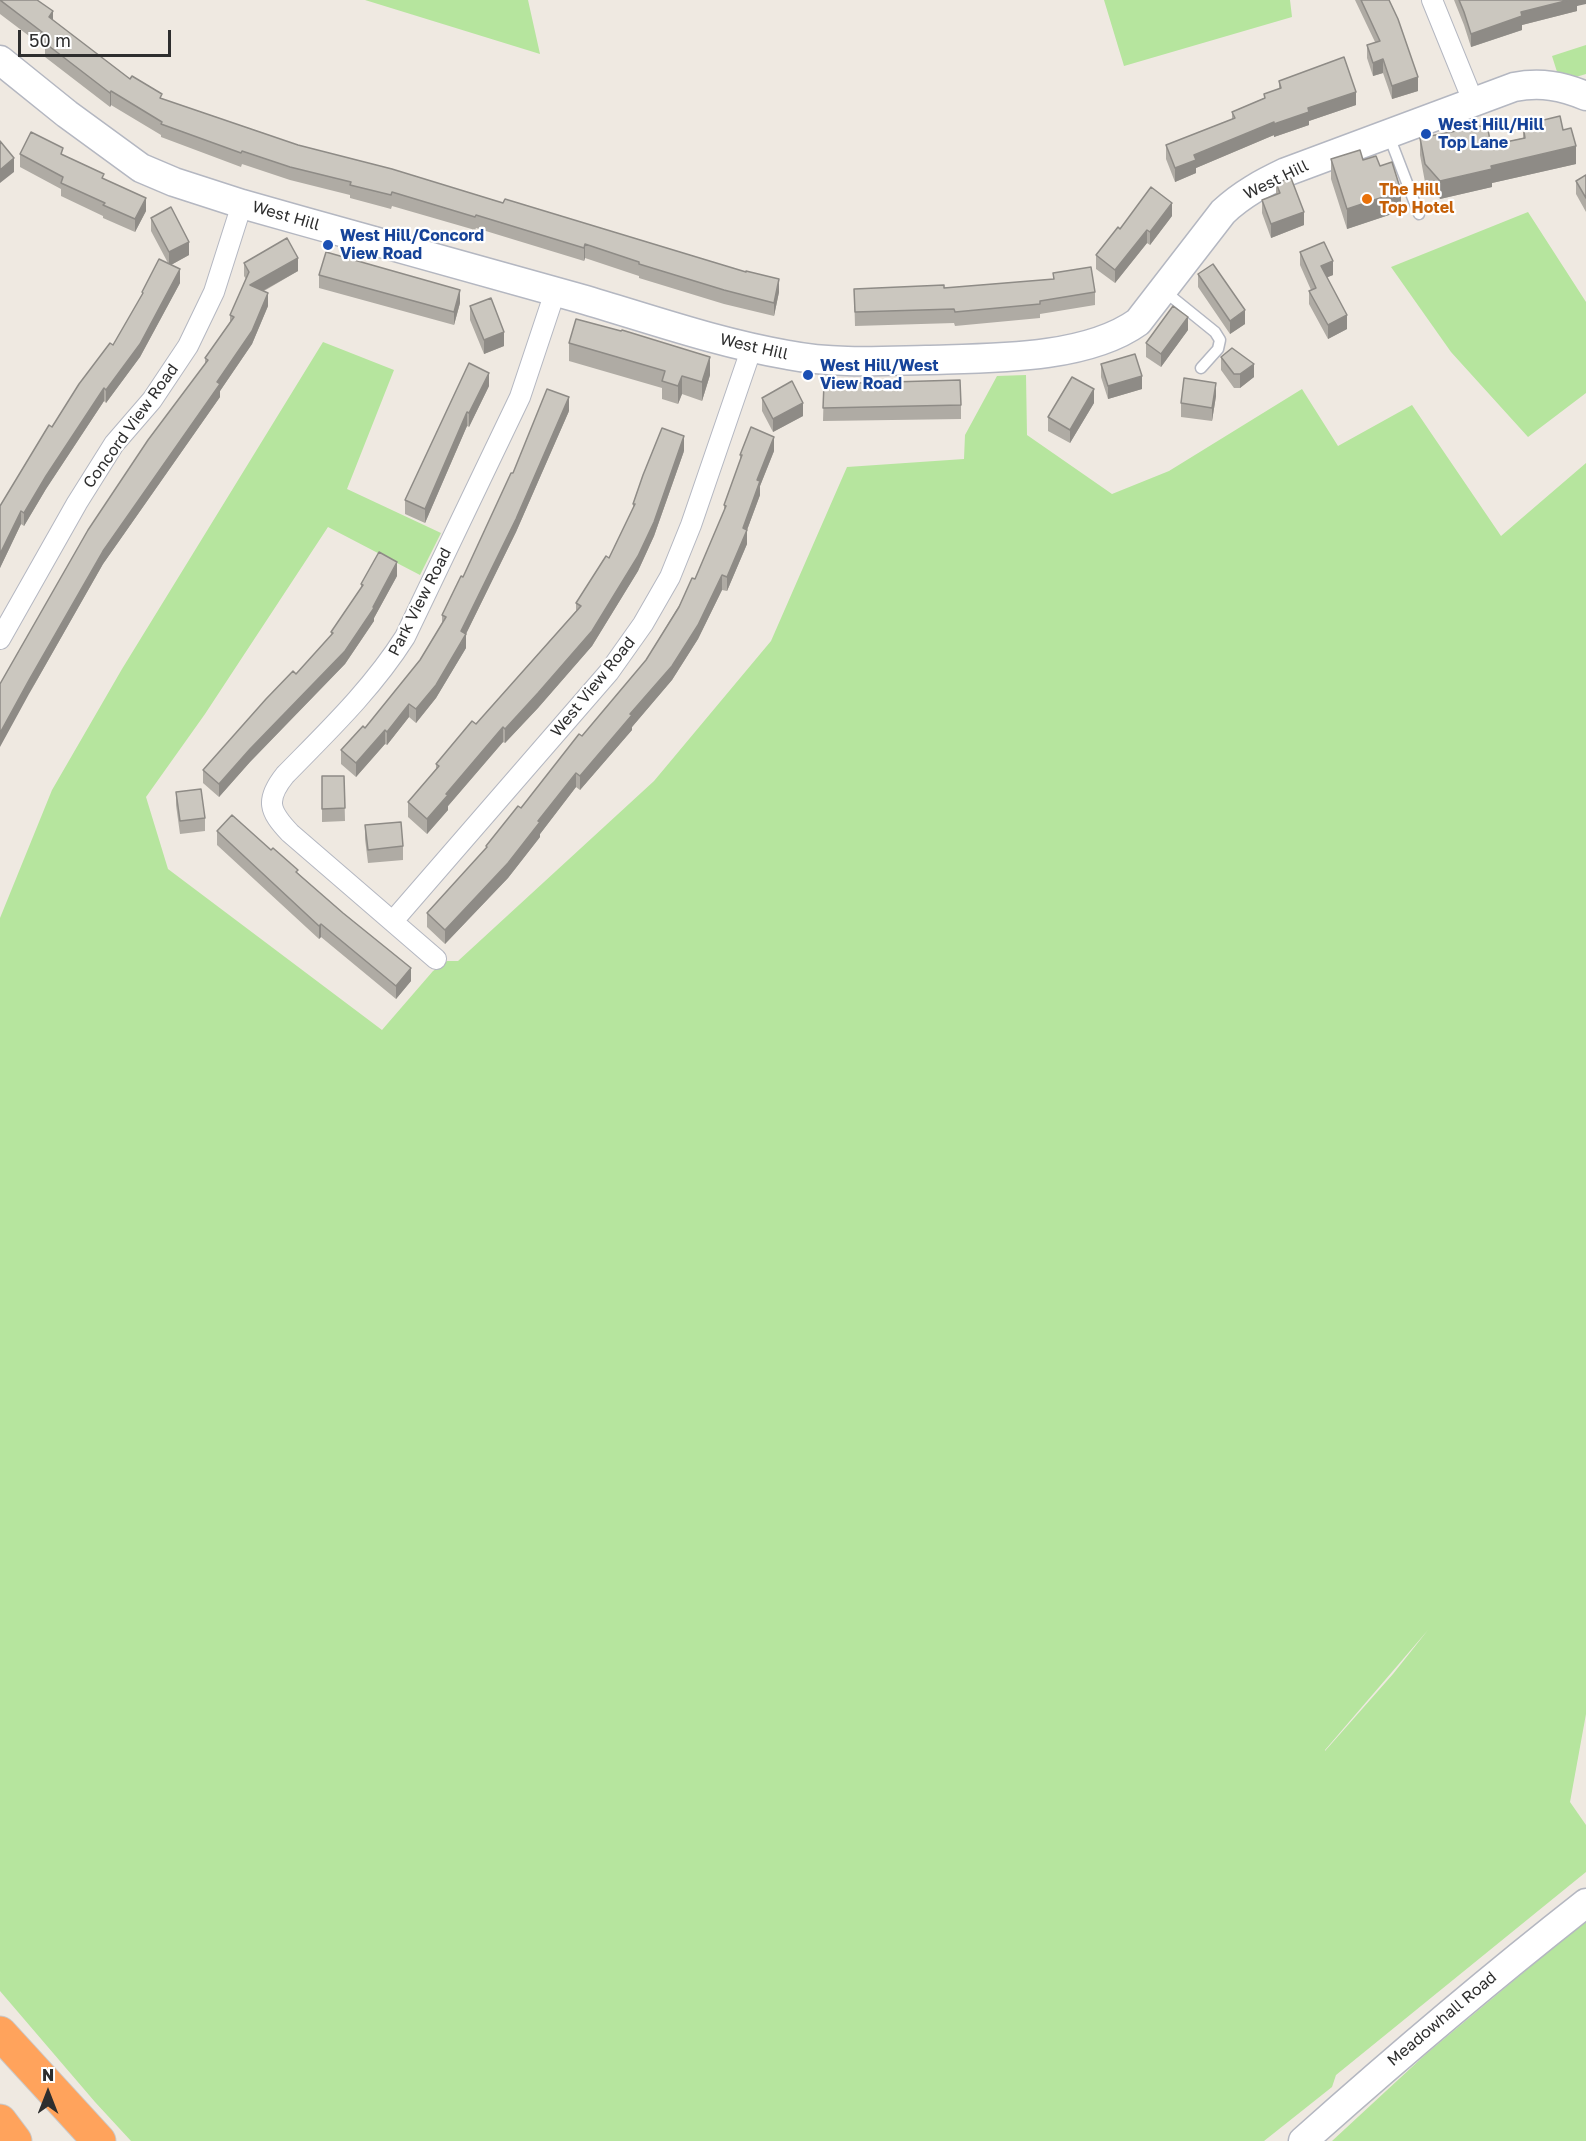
<!DOCTYPE html>
<style>
body{margin:0}
#map{position:relative;width:1586px;height:2141px;overflow:hidden;background:#efe9e1;font-family:"Golos Text",sans-serif}
canvas{display:block}
.north{position:absolute;left:18px;top:2063px;width:60px;height:60px;-webkit-text-stroke:4px #fff;paint-order:stroke;rotate:0deg;font-size:16px;font-weight:700;line-height:24px;text-align:center;color:#2e2e2e}
.north::after{content:'';display:block;margin:auto;width:21px;height:27px;background:#2e2e2e;clip-path:polygon(50% 0,100% 100%,50% 72%,0 100%)}
.scale{position:absolute;left:18px;top:30px;width:153px;height:27px;box-sizing:border-box;border:3px solid #2e2e2e;border-top:0;padding-left:8px;font-size:18px;line-height:21px;white-space:nowrap;color:#2e2e2e;-webkit-text-stroke:4px #fff;paint-order:stroke}
</style>
<div id="map">
<canvas width="1586" height="2141"></canvas>
<div class="north">N</div>
<div class="scale">50 m</div>
</div>
<script>
const c = document.querySelector('canvas').getContext('2d');
c.lineJoin = 'round';
function fillPath(path, color) { c.fillStyle = color; c.fill(path, 'evenodd'); }
function strokePath(path, color, width, dash) { c.strokeStyle = color; c.lineWidth = width; c.lineCap = dash ? 'butt' : 'round'; c.setLineDash(dash || []); c.stroke(path); }
function label(font, color, halo, rows, align = 'center') {
  c.font = font + ' "Golos Text",sans-serif'; c.lineWidth = 4.5; c.setLineDash([]); c.textBaseline = 'middle'; c.strokeStyle = halo; c.fillStyle = color; for (const [text, x, y, turn = 0] of rows) {
    c.save(); c.translate(x, y); c.rotate((+turn || 0) * Math.PI / 180); c.textAlign = isNaN(turn) ? turn : align; if (halo) c.strokeText(text, 0, 0); c.fillText(text, 0, 0); c.restore();
  }
}
fillPath(new Path2D(`
 M365,0H528L540,54Z
 M1104,0H1290L1292,17L1124,66Z
 M1586,45V74L1576,77L1558,75L1552,56Z
 M1528,212L1586,302V393L1528,437L1451,352L1391,267Z
 M323,342L394,370L347,489L441,533L420,575L328,527L205,714L146,797L168,869L382,1030L433,971L447,961H458L654,781L771,641L847,467L964,459L965,435L997,376L1026,375L1027,435L1112,494L1169,471L1302,389L1338,446L1412,405L1501,536L1586,463V1714L1570,1802L1586,1825V1872L1336,2075L1332,2087L1264,2141H131L95,2102L0,1991V918L52,790L122,669ZM1428,1630L1393,1674L1325,1751V1750Z
 M1586,1920V2141H1332L1426,2054Z`), '#b6e59e');
const lane = new Path2D(`
 M1389,136L1419,214
 M1163,290L1215,332L1220,340L1218,349L1201,368`);
const street = new Path2D(`
 M1432,0L1473,101
 M0,639L77,503L114,444L152,400L188,346L214,292L242,204
 M393,921L609,672L643,624L670,577L691,525L752,347
 M436,959L290,833C269,811 265,800 285,775C328,731 372,689 405,637L520,397L555,292`);
const secondary = new Path2D(`
 M0,60L67,114L141,168L174,182L242,204C355,236 468,267 582,299C650,319 718,343 788,355C834,364 880,361 926,360C990,358 1085,360 1138,322L1223,212C1242,194 1263,183 1286,172L1514,87C1541,82 1562,86 1586,96
 M1303,2141C1395,2059 1489,1979 1586,1903`);
const highway = new Path2D(`
 M0,2033L99,2141
 M0,2121L15,2141`);
strokePath(lane, '#b4b7c1', 13);
strokePath(street, '#b4b7c1', 22);
strokePath(secondary, '#b4b7c1', 31);
strokePath(highway, '#c9c9c9', 35);
strokePath(lane, '#fff', 10);
strokePath(street, '#fff', 20);
strokePath(secondary, '#fff', 28);
strokePath(highway, '#ffa35c', 33);
fillPath(new Path2D(`
 M0,0L53,20L130,79L162,99L298,145L779,292L774,316L724,304L639,278V276L585,258L584,261L476,228L475,230L392,206L391,209L350,198V195L290,180L242,164L241,167L161,137V135L111,105L110,107L45,57V48L0,14Z
 M1355,0H1389L1418,91L1392,99L1383,73L1373,76L1367,58V45L1375,42Z
 M1454,0H1586L1577,6V11L1522,25V30L1471,47L1464,25Z
 M1279,81L1356,105L1309,121V125L1274,137V135L1196,168V173L1175,182L1166,159V145L1232,119V112L1264,98V94L1279,89Z
 M1523,125L1563,130L1576,164L1492,183V187L1440,199L1425,182L1420,155V138L1491,145L1523,138Z
 M20,154L63,155L104,179L146,211L135,232L103,218V216L61,196V189L20,167Z
 M1331,159L1363,160L1380,166L1401,211L1347,229L1331,179Z
 M1586,175V212L1576,194V181Z
 M1276,183L1304,225L1271,238L1262,213V200L1276,194Z
 M1172,216L1150,245L1147,243L1115,283L1096,269V255L1120,229Z
 M151,218L189,255L171,265L180,283L140,357L106,403L104,401L46,489L24,526L21,524L0,568V506L52,427L113,345L142,295V292L168,263L151,231Z
 M1300,252L1333,275L1327,277L1347,329L1328,339L1309,304V291L1311,290L1300,265Z
 M244,263L298,271L264,291L268,306L252,344L220,391V397L103,564L29,694L205,364V358L230,322V315L246,279L244,276Z
 M1053,273L1095,292V305L1040,314V318L955,326L954,323L855,326L854,289L944,288L1053,279Z
 M1198,274L1245,324L1230,334L1198,287Z
 M319,275L460,303L454,325L319,288Z
 M470,306L504,346L484,354L470,320Z
 M1188,330L1161,367L1146,357V343Z
 M569,343L710,375L702,401L682,394L678,404L662,399V388L569,361Z
 M1221,357L1254,377L1240,388H1234L1221,370Z
 M1101,364L1142,389L1108,399L1101,377Z
 M489,373V386L469,427L467,426L425,523L405,514V500Z
 M824,384L961,405V419L823,421Z
 M1216,396L1212,421L1181,417V403Z
 M762,398L803,416L773,432L762,411Z
 M1094,403L1070,443L1048,431V417Z
 M569,411L516,532L466,634V648L436,698L416,723L409,717L387,745L385,744L356,777L341,764V750L365,728L420,660L442,623V615L463,577L513,473Z
 M684,451L654,536L638,571L592,646L538,708L505,743L503,742L448,806V810L427,834L408,817V802L436,769V764L476,724L576,611V603L609,558L633,509V504Z
 M774,451L760,486V495L747,530V544L727,591L722,590L698,639L672,680L632,727V730L580,790L576,787L540,834V837L508,878L445,944L427,927V913L486,849V846L521,808L646,660L695,579L724,511V505L740,461V455Z
 M397,576L374,618V621L345,664L250,762L219,797L203,783V770L296,674L331,636V632L361,588V584Z
 M322,776H344L345,821L322,822Z
 M176,792L205,818V831L180,834L176,805Z
 M365,825L403,846V860L368,863L365,839Z
 M217,831L271,850L298,873L411,981L396,999L321,937L319,939L217,845Z`), '#afaba4');
fillPath(new Path2D(`
 M1569,0H1586V4L1577,6V11L1522,25V30L1471,47V34L1521,12Z
 M53,11V24L49,17Z
 M1383,59V73L1373,76V63Z
 M1418,77V91L1392,99V86Z
 M111,91V105L110,107V93Z
 M1356,92V105L1309,121V125L1274,137V124L1308,108Z
 M1274,122V135L1196,168V173L1175,182V168L1194,155Z
 M1576,146V164L1492,183V187L1440,199V181L1491,166Z
 M14,158V172L0,183V170Z
 M1401,191V211L1347,229V209Z
 M146,198V211L135,232V219Z
 M1172,203V216L1150,245V232Z
 M1304,212V225L1271,238V224Z
 M1147,230V243L1115,283V270Z
 M189,242V255L169,266V252Z
 M585,244V258L584,261V248Z
 M298,258V271L250,298V285Z
 M1333,261V275L1321,280V266Z
 M180,269V283L140,357L106,403V390Z
 M779,279V292L774,316V303Z
 M460,290V303L454,325V312Z
 M268,293V306L252,344L220,391V397L103,564L29,694L0,747V733L29,680L103,551L217,382Z
 M1245,310V324L1230,334V321Z
 M1347,315V329L1328,339V325Z
 M1188,317V330L1161,367V354Z
 M504,332V346L484,354V340Z
 M710,357V375L702,401V382Z
 M1254,364V377L1240,388V374Z
 M489,373V386L469,427V413Z
 M682,376V394L678,404V386Z
 M1142,376V389L1108,399V386Z
 M1216,383V396L1212,421V408Z
 M104,388V401L46,489L24,526V513L46,476Z
 M1094,389V403L1070,443V430Z
 M569,397V411L516,532L461,644V631Z
 M803,403V416L773,432V419Z
 M467,412V426L425,523V509Z
 M684,436V451L654,536L638,571L592,646L538,708L505,743V729L538,693Z
 M774,437V451L760,486V495L747,530V544L727,591V577L743,528L757,480Z
 M21,511V524L0,568V554Z
 M397,562V576L374,618V621L345,664L250,762L219,797V784L373,607Z
 M722,575V590L698,639L672,680L632,727V730L580,790V776L630,714Z
 M466,634V648L436,698L416,723V709Z
 M409,704V717L387,745V732Z
 M503,727V742L448,806V810L427,834V819L446,794Z
 M385,730V744L356,777V763Z
 M576,773V787L540,834V837L508,878L445,944V930L538,821Z
 M321,924V937L319,939V926Z
 M411,968V981L396,999V986Z`), '#8e8b86');
const building = new Path2D(`
 M0,0H37L53,11L49,17L130,79L132,76L162,94L160,98L298,145L392,169L503,203L505,199L746,272V271L779,279L774,303L724,290L639,264V262L585,244L584,248L476,215L475,217L392,192L391,195L350,185L351,182L290,167L242,151L241,153L161,124L162,122L111,91L110,93L45,43L50,38Z
 M1361,0H1389L1398,19L1418,77L1392,86L1383,59L1373,63L1367,45L1380,41Z
 M1459,0H1569L1521,12L1522,16L1471,34L1464,12Z
 M1344,57L1356,92L1308,108L1309,112L1274,124V122L1194,155L1196,160L1175,168L1166,145L1235,118L1232,112L1265,98L1264,94L1281,88L1279,81Z
 M1560,116L1563,130L1571,128L1576,146L1491,166L1492,169L1440,181L1425,164L1420,138L1487,125L1491,145L1525,138L1523,125Z
 M31,132L63,148L61,154L104,174L102,178L146,198L135,219L103,205L105,203L61,183L63,177L20,154Z
 M0,141L14,158L0,170Z
 M1360,150L1363,160L1376,156L1380,166L1392,162L1401,191L1347,209L1331,159Z
 M1586,175V198L1576,181Z
 M1291,178L1304,212L1271,224L1262,200L1280,193L1276,183Z
 M1151,187L1172,203L1150,232L1147,230L1115,270L1096,255L1118,227L1120,229Z
 M171,207L189,242L169,252L151,218Z
 M287,238L298,258L250,285L268,293L252,331L217,382L220,384L103,551L29,680L0,733V684L88,530L148,440L208,360L205,358L234,317L230,315L249,272L244,263Z
 M1324,242L1333,261L1321,266L1347,315L1328,325L1309,291L1316,288L1300,252Z
 M326,252L460,290L454,312L319,275Z
 M159,259L180,269L140,344L106,390L104,388L46,476L24,513L21,511L0,554V506L49,425L52,427L79,384L110,343L113,345L143,293L142,292Z
 M1213,264L1245,310L1230,321L1198,274Z
 M1091,267L1095,292L1040,301V304L955,312L954,309L855,312L854,289L944,285V288L1054,279L1053,273Z
 M491,298L504,332L484,340L470,306Z
 M1173,306L1188,317L1161,354L1146,343Z
 M576,319L621,331L622,330L710,357L702,382L682,376L678,386L662,381L665,371L569,343Z
 M1232,348L1254,364L1240,374H1234L1221,357Z
 M1135,354L1142,376L1108,386L1101,364Z
 M469,363L489,373L469,413L467,412L425,509L405,500Z
 M1072,377L1094,389L1070,430L1048,417Z
 M1184,378L1216,383L1212,408L1181,403Z
 M960,380L961,405L823,408L824,384Z
 M792,381L803,403L773,419L762,398Z
 M547,389L569,397L516,519L461,631L466,634L436,685L416,709L409,704L387,732L385,730L356,763L341,750L363,726L365,728L420,660L446,617L442,615L461,576L463,577L511,473H513Z
 M751,427L774,437L757,480L760,481L743,528L747,530L727,577L722,575L698,625L672,666L630,714L632,715L580,776L576,773L538,821L540,822L508,863L445,930L427,913L487,847L486,846L518,806L521,808L579,734L582,736L646,660L679,607L692,578L695,579L726,506L724,505L742,455H740Z
 M662,428L684,436L654,522L638,556L592,631L538,693L505,729L503,727L446,794L448,795L427,819L408,802L439,766L436,764L472,721L476,724L581,606L576,603L606,556L609,558L635,504H633L643,475Z
 M379,552L397,562L373,607L374,608L345,651L250,749L219,784L203,770L266,699L293,671L296,674L333,633L331,632L363,585L361,584Z
 M322,776H344L345,808L322,809Z
 M201,789L205,818L180,821L176,792Z
 M232,815L271,850L273,848L298,870L296,872L343,913L411,968L396,986L321,924L319,926L217,831Z
 M401,822L403,846L368,850L365,825Z`);
fillPath(building, '#cbc7bf');
strokePath(building, '#8e8b86', 1.5);
for (const [x, y, r, color] of [
 [1426,134,6,"#1a4fb4"],
 [1367,199,6,"#e8710a"],
 [328,245,6,"#1a4fb4"],
 [808,375,6,"#1a4fb4"]
]) { const dot = new Path2D(); dot.arc(x, y, r, 0, 2 * Math.PI); c.fillStyle = color; c.fill(dot); strokePath(dot, '#fff', 2); }
label('bold 16px', '#164399', '#fff', [
 ["West Hill/Hill",1438,125],
 ["Top Lane",1438,143],
 ["West Hill/Concord",340,236],
 ["View Road",340,254],
 ["West Hill/West",820,366],
 ["View Road",820,384]
], 'left');
label('16px', '#2e2e2e', '#fff', [
 ["West Hill",1276,180,-26],
 ["West Hill",286,216,16],
 ["West Hill",754,347,13],
 ["Concord View Road",131,426,-54],
 ["Park View Road",420,602,-63],
 ["West View Road",593,687,-51],
 ["Meadowhall Road",1442,2019,-40]
]);
label('bold 16px', '#c56008', '#fff', [
 ["The Hill",1379,190],
 ["Top Hotel",1379,208]
], 'left');
</script>
